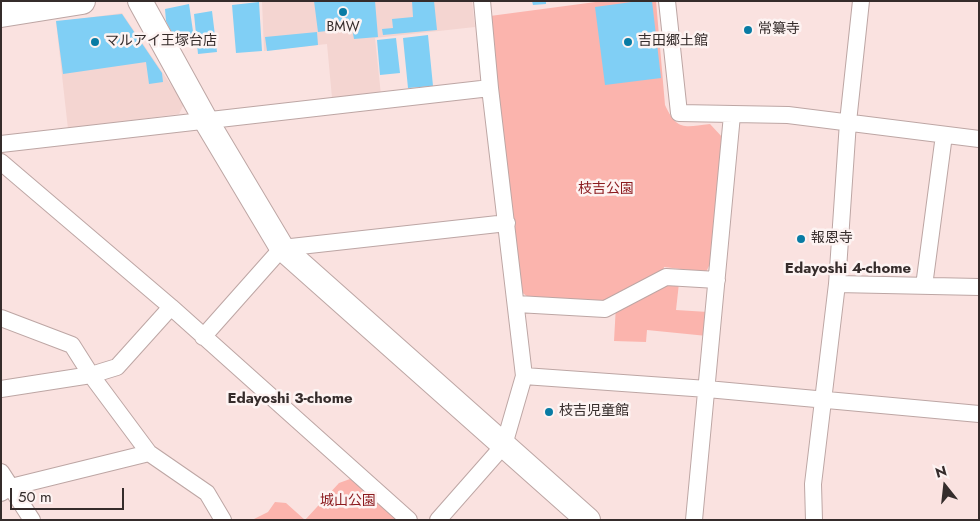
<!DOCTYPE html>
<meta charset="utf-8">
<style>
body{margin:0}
#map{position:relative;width:980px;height:521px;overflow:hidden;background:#fae2e0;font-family:Jost,sans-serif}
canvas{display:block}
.frame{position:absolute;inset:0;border:2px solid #352c2b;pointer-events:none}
.north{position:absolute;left:920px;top:461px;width:50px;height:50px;-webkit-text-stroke:4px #fdf3f2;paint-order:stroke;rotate:344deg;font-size:14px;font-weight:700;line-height:20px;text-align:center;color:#352c2b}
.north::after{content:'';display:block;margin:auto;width:18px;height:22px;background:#352c2b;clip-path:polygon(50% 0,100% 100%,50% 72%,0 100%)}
.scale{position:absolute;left:10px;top:488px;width:114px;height:22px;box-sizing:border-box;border:2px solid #352c2b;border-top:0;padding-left:6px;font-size:15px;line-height:18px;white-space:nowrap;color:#352c2b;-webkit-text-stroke:4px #fdf3f2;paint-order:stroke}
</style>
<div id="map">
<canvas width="980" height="521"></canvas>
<div class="frame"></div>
<div class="north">N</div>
<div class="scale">50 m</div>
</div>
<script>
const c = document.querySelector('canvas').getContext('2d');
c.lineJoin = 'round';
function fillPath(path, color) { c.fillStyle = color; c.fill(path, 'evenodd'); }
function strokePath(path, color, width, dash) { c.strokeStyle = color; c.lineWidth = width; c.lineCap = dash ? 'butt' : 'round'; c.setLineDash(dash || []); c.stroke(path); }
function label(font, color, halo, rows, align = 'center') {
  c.font = font + ' Jost,"Noto Sans JP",sans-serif'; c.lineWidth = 5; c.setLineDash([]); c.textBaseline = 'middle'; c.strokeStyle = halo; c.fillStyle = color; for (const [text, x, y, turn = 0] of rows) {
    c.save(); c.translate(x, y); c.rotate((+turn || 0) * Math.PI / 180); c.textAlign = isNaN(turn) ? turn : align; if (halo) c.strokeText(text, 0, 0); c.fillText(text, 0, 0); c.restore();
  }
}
fillPath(new Path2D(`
 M262,1H472L475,27L375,38L381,95L332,98L327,44L264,51Z
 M122,13L184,104L179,114L68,129L56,22Z`), '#f4d5d1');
fillPath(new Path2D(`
 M603,1H656L665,105C677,131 684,127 710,124L723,138L712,260L706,272L664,267L661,281L679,283L676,310L708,312L707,336L647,330L646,342L614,341L616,305L528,297L520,291L490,16Z
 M350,479L402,520H252L268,512L275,502L286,503L305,520L339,483Z`), '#fbb4ad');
fillPath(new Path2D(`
 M314,1H375L378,37L354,39L352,28L318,32Z
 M412,1H434L437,30L383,35L382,29L393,28L392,19L413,17Z
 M532,1H546V4L533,5Z
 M639,1H652L661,78L605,85L595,7Z
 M259,2L262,51L236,53L232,5Z
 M189,4L195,45L180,47L178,35H173L166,21L165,9Z
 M212,11L217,52L198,54L194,14Z
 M122,14L162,73L163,82L149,84L146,62L63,74L56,21Z
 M317,32L318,45L267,51L265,37Z
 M428,35L433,86L408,88L403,38Z
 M396,38L400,73L380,75L377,40Z`), '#80cff5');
const street = new Path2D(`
 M667,1L679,113L788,115L979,139
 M1,144L490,88
 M1,162L171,307L409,520
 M837,284L979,287
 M924,286L944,135
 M517,304L605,309L666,277L717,280
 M1,318L72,345L91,375L149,453L207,493L223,520
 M203,337L282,248L507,223
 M524,376L707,389L979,414
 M1,389L91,375L117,367L171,307
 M1,472L32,520
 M1,493L11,487L149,453
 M438,520L504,445L524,376L490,88L482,1
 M694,520L732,115
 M814,520L813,484L837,284L848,122L861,1`);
const secondary = new Path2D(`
 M140,1L205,119L282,248L588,520`);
const primary = new Path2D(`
 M1,14L82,1`);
strokePath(street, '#bda6a4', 18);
strokePath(secondary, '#bda6a4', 26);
strokePath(primary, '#bda6a4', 28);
strokePath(street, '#fff', 16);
strokePath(secondary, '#fff', 24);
strokePath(primary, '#fff', 26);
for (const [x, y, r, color] of [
 [343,12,5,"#087ba4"],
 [748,30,5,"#087ba4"],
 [95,42,5,"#087ba4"],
 [628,42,5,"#087ba4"],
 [801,239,5,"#087ba4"],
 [549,412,5,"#087ba4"]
]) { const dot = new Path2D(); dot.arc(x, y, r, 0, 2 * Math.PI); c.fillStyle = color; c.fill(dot); strokePath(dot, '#fdf3f2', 2); }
label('14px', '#352c2b', '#fdf3f2', [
 ["BMW",343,28,"center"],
 ["常纂寺",758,30],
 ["マルアイ王塚台店",105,42],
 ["吉田郷土館",638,42],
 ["報恩寺",811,239],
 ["枝吉児童館",559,412]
], 'left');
label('14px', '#8b1a1e', '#fdf3f2', [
 ["枝吉公園",606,190],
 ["城山公園",348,502]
]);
label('bold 15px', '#352c2b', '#fdf3f2', [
 ["Edayoshi 4-chome",848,269],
 ["Edayoshi 3-chome",290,399]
]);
</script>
